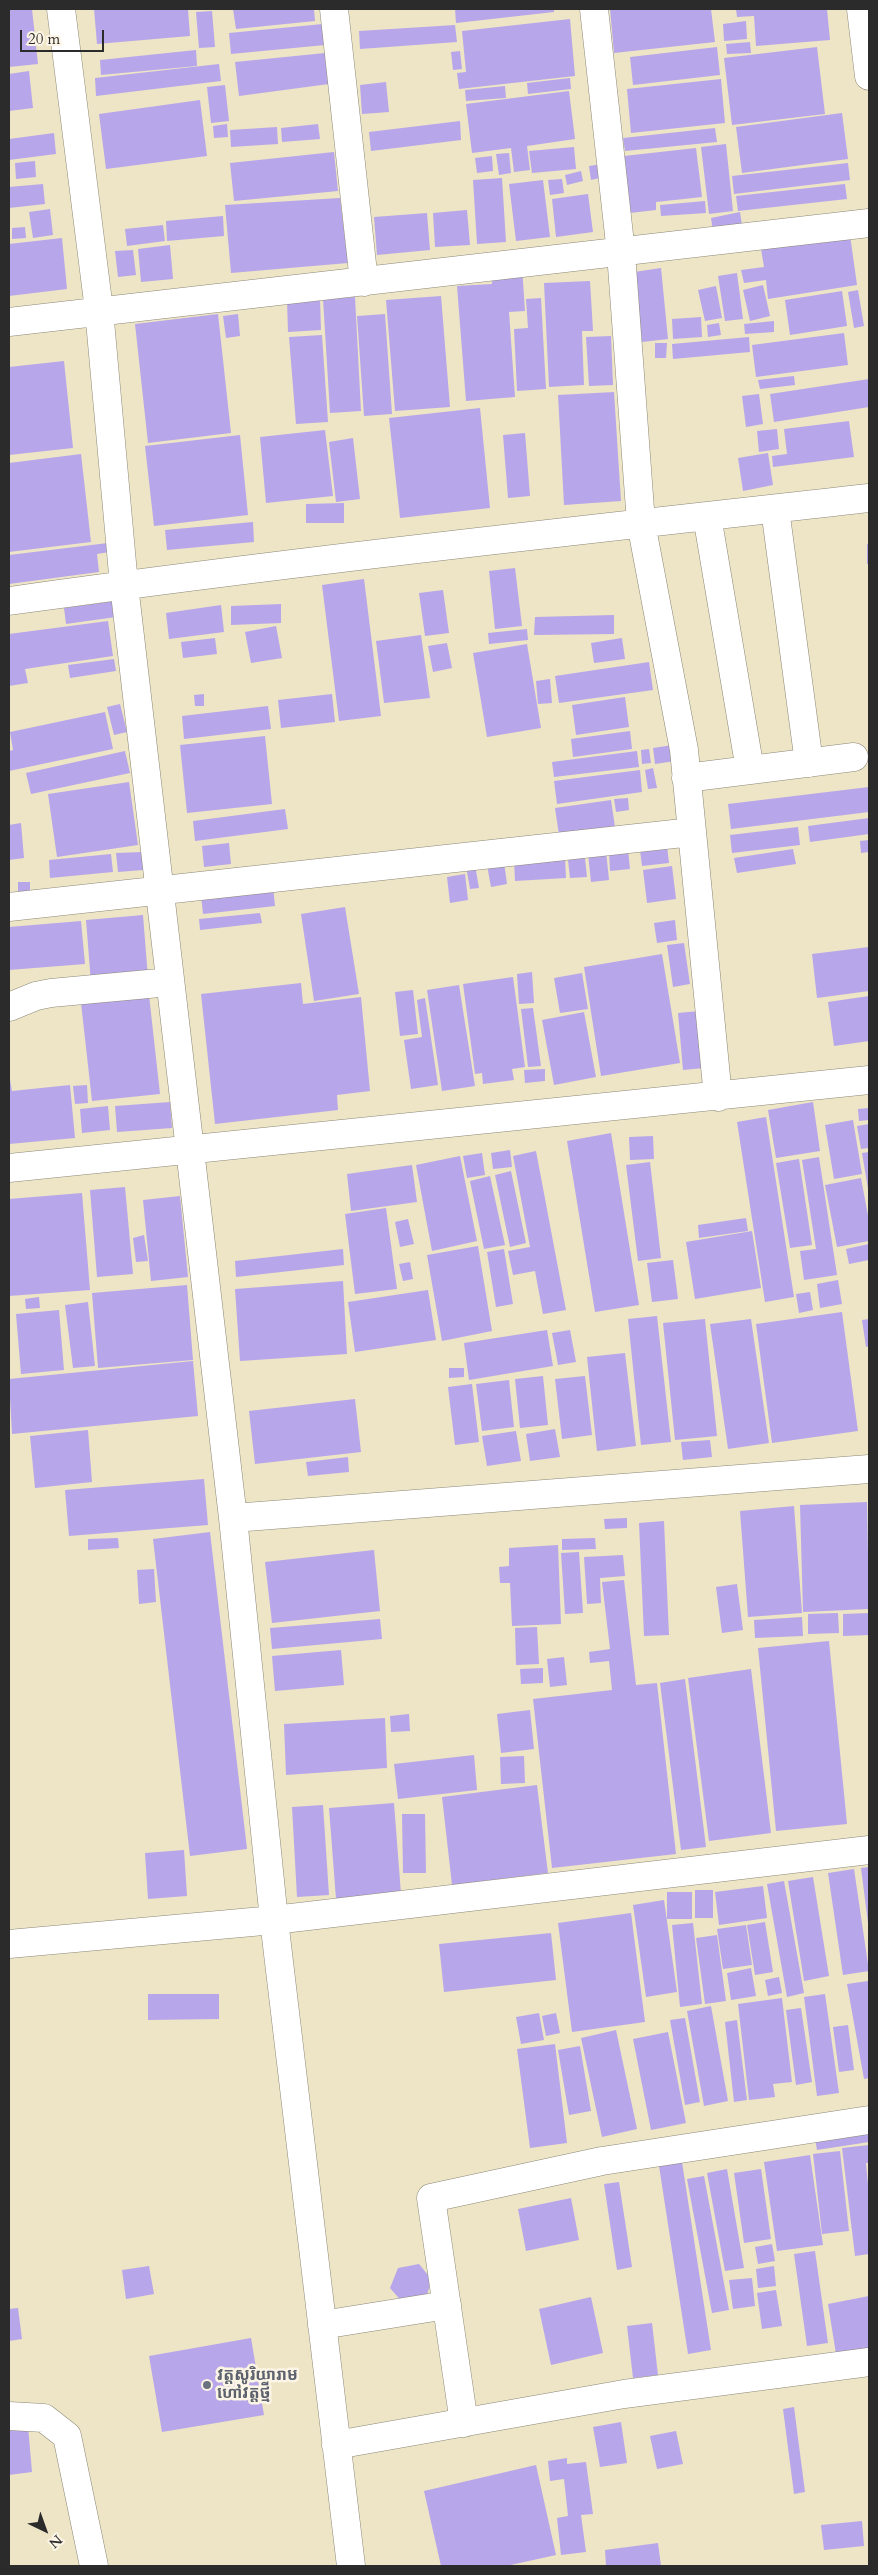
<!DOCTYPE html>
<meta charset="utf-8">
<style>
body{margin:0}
#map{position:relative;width:878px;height:2575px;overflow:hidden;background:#ede5c6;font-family:Cardo,serif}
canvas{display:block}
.frame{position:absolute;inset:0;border:10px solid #2b2b2b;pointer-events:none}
.north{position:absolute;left:20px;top:2505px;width:50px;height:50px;-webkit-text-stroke:4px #fcf5e5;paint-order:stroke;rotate:138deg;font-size:14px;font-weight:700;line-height:20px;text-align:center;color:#2b2b2b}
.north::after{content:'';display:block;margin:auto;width:18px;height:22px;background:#2b2b2b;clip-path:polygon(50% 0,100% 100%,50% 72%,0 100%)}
.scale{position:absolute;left:20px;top:30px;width:84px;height:22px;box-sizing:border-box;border:2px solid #2b2b2b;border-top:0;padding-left:6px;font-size:15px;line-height:18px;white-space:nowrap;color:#2b2b2b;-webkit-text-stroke:4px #fcf5e5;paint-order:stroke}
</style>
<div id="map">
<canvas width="878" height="2575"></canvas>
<div class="frame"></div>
<div class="north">N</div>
<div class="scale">20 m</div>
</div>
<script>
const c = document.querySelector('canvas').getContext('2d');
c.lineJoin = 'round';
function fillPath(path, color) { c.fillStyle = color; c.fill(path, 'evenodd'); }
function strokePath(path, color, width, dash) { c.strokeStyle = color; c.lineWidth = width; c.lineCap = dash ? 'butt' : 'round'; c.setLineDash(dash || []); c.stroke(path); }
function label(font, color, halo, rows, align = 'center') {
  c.font = font + ' Cardo,"Noto Sans Khmer",serif'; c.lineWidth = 5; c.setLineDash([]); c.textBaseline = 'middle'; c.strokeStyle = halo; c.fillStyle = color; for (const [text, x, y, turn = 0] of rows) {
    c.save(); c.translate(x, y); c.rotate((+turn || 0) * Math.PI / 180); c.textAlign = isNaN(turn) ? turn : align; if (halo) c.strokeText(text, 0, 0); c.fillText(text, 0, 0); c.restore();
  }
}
fillPath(new Path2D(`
 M9,9H32L38,64L9,67Z
 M94,9H188L190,36L97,44Z
 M233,9H314L315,21L236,29Z
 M455,9H554V12L456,23Z
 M610,9H711L715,42L614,53Z
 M736,9H827L830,40L756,46L754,16L737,17Z
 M212,11L215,47L199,48L196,12Z
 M570,19L575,76L459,89L457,73L466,72L462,31Z
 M746,21L747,39L724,41L723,24Z
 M323,24L325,45L231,54L229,33Z
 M455,25L457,42L360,49L359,31Z
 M750,42L751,53L727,54L726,44Z
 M717,47L720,75L633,85L630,57Z
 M817,47L825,114L732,125L724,58Z
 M196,50L197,66L101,75L100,60Z
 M460,51L462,69L453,70L451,52Z
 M325,53L329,84L239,96L235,62Z
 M219,64L221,81L96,96L95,78Z
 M29,71L33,108L9,111V74Z
 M570,78L571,89L528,94L527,83Z
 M721,79L725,123L631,133L627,89Z
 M386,82L389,112L362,114L360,85Z
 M225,85L229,121L211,123L207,87Z
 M505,86L506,98L466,101L465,90Z
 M569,91L575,139L527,146L530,170L514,172L511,148L472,153L466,104Z
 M200,100L207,156L106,169L99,114Z
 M842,113L848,159L742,173L736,127Z
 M460,121L461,140L371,151L369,132Z
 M227,124L228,137L214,138L213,126Z
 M318,124L320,139L282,142L281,128Z
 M277,127L278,144L231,147L230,130Z
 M715,128L717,142L625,151L623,138Z
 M54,133L56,154L9,160V139Z
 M726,144L733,211L709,214L701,147Z
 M574,147L576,169L532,173L529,151Z
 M696,148L702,197L656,202V210L630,213L624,156Z
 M334,152L338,191L234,201L230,163Z
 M509,153L511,173L499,175L496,154Z
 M492,156L493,171L477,173L475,158Z
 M35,161L36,177L16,179L15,163Z
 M848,163L850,180L734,194L732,176Z
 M602,164L604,177L591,180L589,166Z
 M581,171L583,181L567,185L565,175Z
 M502,178L506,242L477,244L473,180Z
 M562,179L564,193L550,195L548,180Z
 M543,180L550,237L516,241L509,184Z
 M43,184L45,204L9,208V187Z
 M845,184L847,199L738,211L736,196Z
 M588,194L593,232L556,237L552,199Z
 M340,198L348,263L231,273L225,205Z
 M705,201L706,213L661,216L660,205Z
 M50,209L53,235L33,238L29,212Z
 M467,210L470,245L435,247L433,213Z
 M740,212L742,225L713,231L711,218Z
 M427,213L430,250L377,255L374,217Z
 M223,216L224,236L167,241L166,221Z
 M163,225L165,241L127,246L125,229Z
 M25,227L26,238L12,239V228Z
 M850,235L857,285L768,299L766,280L744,283L741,270L764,267L761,249Z
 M62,238L67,289L9,296V244Z
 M170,245L173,279L141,282L138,249Z
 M133,250L136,275L118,277L115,251Z
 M522,267L525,311L509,312L515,397L466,401L457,286L492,284L491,269Z
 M661,268L668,339L642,342L634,272Z
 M737,273L743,319L725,321L718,276Z
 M590,281L593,331H582L584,385L549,387L544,283Z
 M763,285L770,316L750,321L743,290Z
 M716,286L722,318L705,321L698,290Z
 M858,290L864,326L854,328L848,292Z
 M842,291L847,326L790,335L785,300Z
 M441,296L450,407L395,411L386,300Z
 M355,297L361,411L330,413L323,299Z
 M320,298L321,330L288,332L287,300Z
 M541,298L546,389L517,391L514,329L528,328L526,299Z
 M218,314L231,433L148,443L135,324Z
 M238,314L240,336L226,338L223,316Z
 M385,314L392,414L364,416L357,316Z
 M701,317L702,337L673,339L672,319Z
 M774,321V332L745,334L744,324Z
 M719,323L721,335L708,337L707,325Z
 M844,333L848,365L756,377L752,345Z
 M322,335L328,422L296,424L289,337Z
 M611,336L613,385L589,386L586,337Z
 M749,337L750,352L673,359L672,344Z
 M655,343H667L666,358H655Z
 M64,361L73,448L9,455V367Z
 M794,376L795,385L760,389L758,380Z
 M869,379V407L774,422L770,394Z
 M614,392L621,501L564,505L558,395Z
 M759,394L763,424L746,427L742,396Z
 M480,408L490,508L400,518L389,418Z
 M849,421L854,457L773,467L772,456L787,454L784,429Z
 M777,429L779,449L759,452L757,431Z
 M325,430L333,496L266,503L260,437Z
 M525,433L530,496L508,498L503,435Z
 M240,435L248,515L154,526L145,446Z
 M353,438L360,499L336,502L329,442Z
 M768,453L773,485L743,491L738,458Z
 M81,454L91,542L9,552V463Z
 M344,503V523H306V504Z
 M253,522L254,542L167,550L165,530Z
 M108,543L109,552L97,554L99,572L9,584V555Z
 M867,544H869V564H867Z
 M515,568L522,626L495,629L489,571Z
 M364,579L381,716L339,721L322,585Z
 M443,590L449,633L425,636L419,593Z
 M114,601L116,617L66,624L64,608Z
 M281,604V623L231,625V606Z
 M221,605L224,632L169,639L166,613Z
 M614,615V634L534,635L535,617Z
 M108,621L113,656L25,669L28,683L9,686V634Z
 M276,626L282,658L251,663L245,632Z
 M527,629L528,640L489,644L488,633Z
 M421,635L430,698L384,703L376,641Z
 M215,638L217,654L183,658L181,642Z
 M622,638L625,659L594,663L591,643Z
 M447,643L452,668L433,672L428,646Z
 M527,644L541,728L487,737L473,653Z
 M114,659L116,671L70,678L68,665Z
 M649,662L653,690L559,703L555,676Z
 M550,679L552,703L538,704L536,681Z
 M204,694V706H195L194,695Z
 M332,694L335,722L281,728L278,700Z
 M625,697L629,727L576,735L572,705Z
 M120,704L127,732L114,735L107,707Z
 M268,706L271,729L184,739L182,716Z
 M105,712L113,749L9,771V751L13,750L10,732Z
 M630,731L632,749L573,757L571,739Z
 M265,736L272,804L187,813L180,745Z
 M673,745L675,761L655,764L653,748Z
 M649,749L651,763L642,764L641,750Z
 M125,751L130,773L31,794L26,773Z
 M637,751L639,767L554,777L552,762Z
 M653,768L657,788L648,789L645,770Z
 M640,770L642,792L557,804L554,781Z
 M129,782L138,845L57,857L48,794Z
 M869,787V812L731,829L728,804Z
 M628,798L629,810L616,812L614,799Z
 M611,800L615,827L559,835L555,808Z
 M285,809L288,829L195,841L193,821Z
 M869,818V834L810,842L808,826Z
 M21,823L24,858L9,860V825Z
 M798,827L800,845L732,853L730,835Z
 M869,840V852L861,853L860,841Z
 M229,843L231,864L204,867L202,846Z
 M667,846L669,863L642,866L640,850Z
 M584,849L587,877L570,878L567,851Z
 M793,849L796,864L737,873L734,858Z
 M628,850L630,869L610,871L609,851Z
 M606,851L609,880L591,882L588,854Z
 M142,852L143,870L118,872L116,853Z
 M111,854L113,872L50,878L49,860Z
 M565,857L566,878L515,881L514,860Z
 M504,862L507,884L491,887L487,865Z
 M475,865L479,888L470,889L466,866Z
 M672,866L676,899L647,903L643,870Z
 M465,874L468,900L450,903L447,877Z
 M18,882H30V899L18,898Z
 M273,886L275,906L203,914L201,895Z
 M345,907L359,994L314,1001L301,914Z
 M260,913L262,923L200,930L199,919Z
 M143,915L148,978L91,983L86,920Z
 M675,920L677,940L657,943L654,923Z
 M81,921L85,964L9,970V927Z
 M684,943L690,984L673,987L667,945Z
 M869,947V991L817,998L812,954Z
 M662,954L680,1063L601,1076L584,967Z
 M532,972L534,1003L519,1004L517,974Z
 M582,973L588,1009L560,1013L554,978Z
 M513,977L525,1067L512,1069L514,1080L483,1084L482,1073L475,1074L463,984Z
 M301,983L303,1004L361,997L370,1091L337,1095L338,1110L215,1124L201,994Z
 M459,985L475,1086L442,1091L427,990Z
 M413,990L418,1034L400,1036L395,992Z
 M149,995L160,1094L92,1101L81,1003Z
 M869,996V1041L834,1046L828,1002Z
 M425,998L438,1085L411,1089L404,1040L422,1037L417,1000Z
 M533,1008L541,1066L528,1067L521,1009Z
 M699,1011L704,1068L683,1070L678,1013Z
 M584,1012L596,1077L554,1085L542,1020Z
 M545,1069V1081L525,1083L524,1070Z
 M9,1074L12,1091L70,1085L75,1138L9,1144Z
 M87,1085L88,1103L75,1104L73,1086Z
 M170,1102L172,1128L117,1132L115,1106Z
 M813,1102L820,1151L776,1158L768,1110Z
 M108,1106L110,1130L82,1133L80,1109Z
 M869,1108V1120L859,1121L858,1109Z
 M766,1117L794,1297L765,1302L737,1122Z
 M853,1120L862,1174L834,1179L825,1125Z
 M869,1124V1148L861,1149L857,1126Z
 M611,1133L639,1305L595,1312L567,1141Z
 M653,1136L654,1159L630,1160L629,1137Z
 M510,1150L512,1167L493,1169L491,1153Z
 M536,1151L566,1310L543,1314L535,1271L513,1275L508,1251L530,1247L513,1156Z
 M869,1152V1189H868L862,1153Z
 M482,1153L485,1175L467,1178L463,1156Z
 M460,1156L477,1241L432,1251L416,1165Z
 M819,1157L837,1275L804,1280L800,1251L816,1249L802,1160Z
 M799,1159L812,1245L790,1248L776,1163Z
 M650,1162L661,1258L638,1261L626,1165Z
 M412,1165L417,1202L351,1211L347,1174Z
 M511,1171L526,1243L510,1247L495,1175Z
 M490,1176L505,1245L484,1249L470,1181Z
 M861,1178L869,1221V1241L837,1247L825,1185Z
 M125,1187L133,1274L97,1277L90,1190Z
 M82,1193L90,1290L9,1296V1199Z
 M180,1196L188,1277L151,1281L143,1200Z
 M386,1208L397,1289L355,1294L345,1214Z
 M746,1218L748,1231L699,1238L698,1225Z
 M408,1219L414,1244L400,1247L395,1222Z
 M752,1231L761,1288L695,1299L686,1242Z
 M144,1235L148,1261L136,1262L133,1238Z
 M869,1244V1260L849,1264L846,1249Z
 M478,1246L492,1331L442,1341L427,1255Z
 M343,1249L344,1265L236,1277L235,1261Z
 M504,1249L513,1304L496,1307L487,1252Z
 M673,1260L678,1299L652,1302L647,1263Z
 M410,1262L413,1279L403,1281L399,1264Z
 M838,1280L842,1304L820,1308L817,1284Z
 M343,1281L347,1354L240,1361L235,1289Z
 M187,1285L193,1360L98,1368L92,1293Z
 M428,1290L436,1340L355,1352L348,1302Z
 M810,1292L813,1310L799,1313L796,1294Z
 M39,1297L40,1308L26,1309L25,1299Z
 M88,1302L95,1366L73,1368L65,1305Z
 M59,1310L64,1370L21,1374L16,1314Z
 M842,1312L858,1431L772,1443L756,1324Z
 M657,1316L671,1442L641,1445L628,1319Z
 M705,1319L717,1436L675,1440L663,1323Z
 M751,1319L769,1443L728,1449L710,1324Z
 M869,1319V1346L866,1347L862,1320Z
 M547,1330L553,1366L469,1380L464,1343Z
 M570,1330L576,1362L558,1365L552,1333Z
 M625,1353L636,1446L597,1451L587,1357Z
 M193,1361L198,1416L12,1434L9,1379Z
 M449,1368H464V1377L449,1378Z
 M543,1376L548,1425L520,1428L515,1379Z
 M585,1376L592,1435L562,1439L555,1379Z
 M509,1380L514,1427L482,1431L476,1384Z
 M472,1384L479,1442L455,1445L448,1387Z
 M355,1399L361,1452L255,1464L249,1411Z
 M555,1429L560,1457L530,1461L526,1434Z
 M88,1430L92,1482L35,1488L30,1436Z
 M516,1431L521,1461L487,1466L482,1436Z
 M710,1440L712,1457L683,1460L681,1442Z
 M348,1457L349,1472L308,1476L306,1462Z
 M204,1479L208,1525L69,1536L65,1490Z
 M867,1502L869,1609L803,1612L800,1505Z
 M794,1506L802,1613L748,1617L740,1511Z
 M627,1518V1528L605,1529L604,1519Z
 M664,1521L669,1635L644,1636L639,1523Z
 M210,1532L247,1849L190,1856L153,1539Z
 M118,1538L119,1548L88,1550V1539Z
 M595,1538L596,1549L562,1550V1539Z
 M558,1545L561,1624L512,1626L510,1583H500L499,1567L509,1566V1548Z
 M374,1550L380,1611L272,1623L265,1562Z
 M579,1552L583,1613L565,1614L561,1553Z
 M623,1555L625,1576L600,1578L601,1603L587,1604L584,1557Z
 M154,1569L156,1602L139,1604L137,1570Z
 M624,1580L636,1685L657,1683L676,1854L552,1868L533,1699L612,1690L609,1661L590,1663L589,1652L610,1649L602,1582Z
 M737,1584L743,1630L722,1633L716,1587Z
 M838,1613L839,1633L808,1634V1614Z
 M869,1613V1635L843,1636V1614Z
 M802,1617L803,1636L755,1638L754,1620Z
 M380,1619L382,1639L272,1649L270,1628Z
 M537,1627L539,1664L516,1665L515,1628Z
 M829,1641L847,1824L776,1831L758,1648Z
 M341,1650L344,1685L275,1691L272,1656Z
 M564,1657L567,1685L550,1687L547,1659Z
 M543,1668V1683L521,1684L520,1669Z
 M751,1669L771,1833L709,1841L688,1678Z
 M685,1679L706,1847L681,1850L660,1683Z
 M530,1710L534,1749L501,1753L497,1714Z
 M409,1714L410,1731L391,1732L390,1716Z
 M385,1718L387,1768L286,1775L284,1724Z
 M474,1755L477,1790L398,1799L394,1764Z
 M524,1756L525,1783L501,1784L500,1757Z
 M537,1785L548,1873L452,1885L442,1797Z
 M394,1803L401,1894L336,1899L329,1808Z
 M323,1805L329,1895L297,1897L292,1807Z
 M402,1814H425L426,1873H403Z
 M184,1850L187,1896L148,1899L145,1853Z
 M869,1867V1923H868L861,1868Z
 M854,1869L869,1971L843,1975L828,1873Z
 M813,1877L829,1976L804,1981L788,1881Z
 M784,1881L804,1993L787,1997L767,1884Z
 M763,1886L767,1918L719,1925L715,1892Z
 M695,1890H713V1918H695Z
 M667,1892H692V1919H667Z
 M664,1900L677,1992L646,1997L633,1905Z
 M631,1913L645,2022L572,2032L558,1923Z
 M765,1922L773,1972L755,1975L747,1925Z
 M693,1923L702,2004L680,2007L672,1925Z
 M746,1925L752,1965L723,1969L717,1929Z
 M551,1933L556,1980L444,1992L439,1944Z
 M717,1935L726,2001L705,2004L696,1938Z
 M751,1968L756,1996L731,2000L727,1973Z
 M779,1977L782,1993L768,1996L765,1980Z
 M868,1981L869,2078L864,2079L847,1984Z
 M148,1994H219V2019L148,2020Z
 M825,1994L839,2093L817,2096L804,1997Z
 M782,1998L792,2082L773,2084L775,2097L749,2100L738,2004Z
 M711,2006L728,2101L704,2106L687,2011Z
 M801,2008L812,2082L796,2085L786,2010Z
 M539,2013L544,2040L521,2044L516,2017Z
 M556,2013L560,2033L546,2036L542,2016Z
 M685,2018L700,2102L685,2105L670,2020Z
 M737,2020L747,2100L734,2102L725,2022Z
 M848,2025L854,2070L839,2072L833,2027Z
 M616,2030L637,2129L602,2137L581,2038Z
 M668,2032L686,2123L651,2130L633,2039Z
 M555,2044L567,2143L530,2148L517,2049Z
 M580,2046L591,2111L569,2115L558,2050Z
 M869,2131V2142L817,2150L815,2139Z
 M869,2145V2163H866L869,2195V2254L855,2256L842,2148Z
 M840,2151L849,2231L822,2234L813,2154Z
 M810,2155L823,2245L777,2251L764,2162Z
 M682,2162L711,2350L688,2354L659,2166Z
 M727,2169L744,2268L725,2271L707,2173Z
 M761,2169L771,2239L744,2243L734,2173Z
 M704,2176L729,2310L712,2313L687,2179Z
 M619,2182L632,2267L617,2270L604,2184Z
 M571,2198L579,2240L526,2251L518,2209Z
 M772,2244L775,2261L758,2264L755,2247Z
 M815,2251L828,2343L807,2346L794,2254Z
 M419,2264L432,2280L425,2300L404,2304L390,2288L398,2268Z
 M149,2266L154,2294L126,2299L122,2270Z
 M774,2266L776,2286L758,2288L756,2269Z
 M752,2278L755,2306L733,2309L729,2280Z
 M776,2290L782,2326L762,2329L757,2293Z
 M869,2296V2349L836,2354L828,2304Z
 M591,2297L603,2353L551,2365L539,2309Z
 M18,2308L22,2339L9,2341V2309Z
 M652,2323L658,2375L633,2378L627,2326Z
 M251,2338L264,2415L162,2432L149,2356Z
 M794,2407L805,2492L794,2494L783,2409Z
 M621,2422L627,2463L600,2467L593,2427Z
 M28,2426L32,2472L9,2475V2429Z
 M676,2431L683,2464L657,2469L650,2436Z
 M567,2458V2464L586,2462L593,2514L581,2515L586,2552L561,2555L557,2518L568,2516L564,2479L550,2481L548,2461Z
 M536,2465L556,2555L506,2566H441L424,2491Z
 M862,2521L864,2546L824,2550L821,2525Z
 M658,2543L661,2566H606L605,2550Z`), '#b8a6ea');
const minor = new Path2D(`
 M61,9L99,310L124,585L233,1518L274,1920L351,2566
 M334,9L364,282
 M594,9L621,253L641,523L684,750L718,1097
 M861,9L869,76
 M9,322L869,223
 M775,509L809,763
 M707,516L750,770
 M9,601C295,561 582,530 869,498
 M686,778L854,757
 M9,907L692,832
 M9,1007L36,996L51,993L170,982
 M9,1168L869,1080
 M233,1518L869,1469
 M9,1944L274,1920L869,1850
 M322,2325L447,2305
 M9,2416L44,2418L67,2436L94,2566
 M464,2423L431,2198L602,2161L869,2120
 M336,2445L624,2394L869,2362`);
strokePath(minor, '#8c8878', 29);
strokePath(minor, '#fff', 28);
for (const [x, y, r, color] of [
 [207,2385,5,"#6b7280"]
]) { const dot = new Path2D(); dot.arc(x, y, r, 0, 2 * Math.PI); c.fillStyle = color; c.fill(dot); strokePath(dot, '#fcf5e5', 2); }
label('bold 16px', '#5b616d', '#fcf5e5', [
 ["វត្តសូរិយារាម",217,2376],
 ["ហៅវត្តថ្មី",217,2394]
], 'left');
</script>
